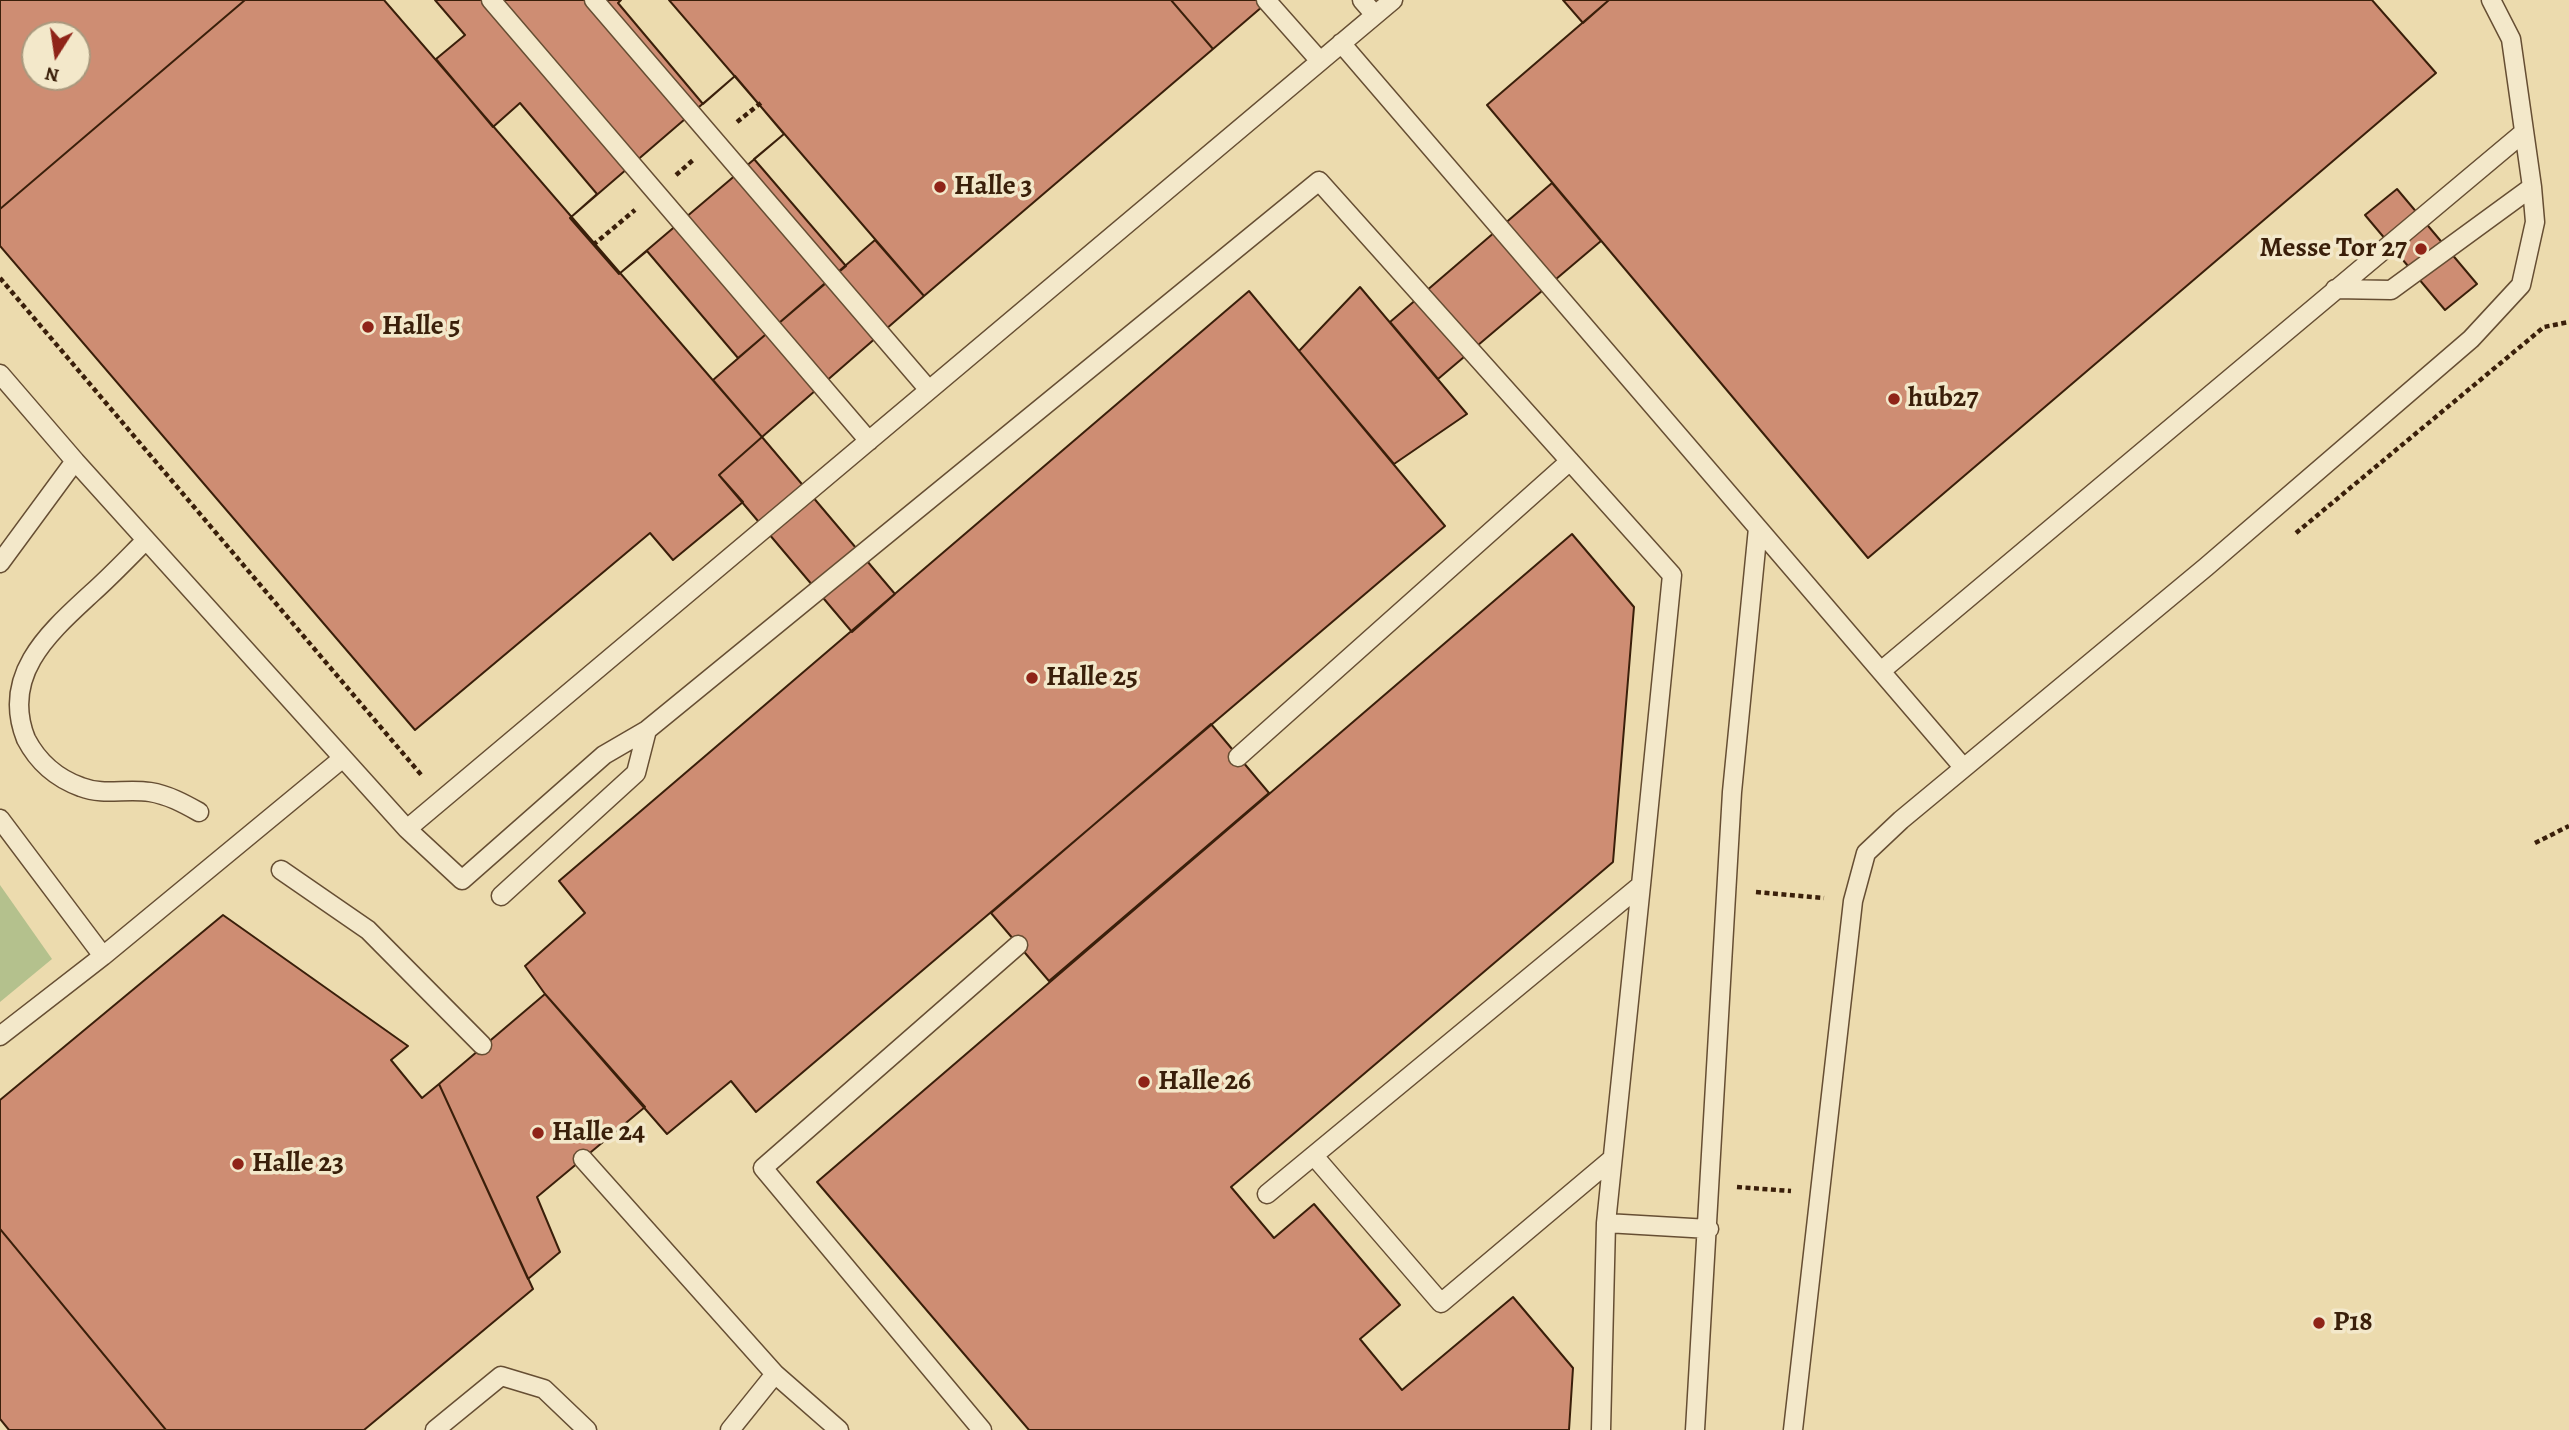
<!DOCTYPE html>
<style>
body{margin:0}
#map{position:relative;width:2569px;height:1430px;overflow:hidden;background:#ecdbae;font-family:Alegreya,serif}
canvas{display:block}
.north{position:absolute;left:21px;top:21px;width:70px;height:70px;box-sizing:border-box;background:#f3e8ca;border:2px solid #a9987d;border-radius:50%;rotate:192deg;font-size:19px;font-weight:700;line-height:28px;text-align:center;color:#3a1f0a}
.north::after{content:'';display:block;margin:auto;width:24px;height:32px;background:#8f2418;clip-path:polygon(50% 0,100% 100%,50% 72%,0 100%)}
</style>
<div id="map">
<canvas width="2569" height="1430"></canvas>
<div class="north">N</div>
</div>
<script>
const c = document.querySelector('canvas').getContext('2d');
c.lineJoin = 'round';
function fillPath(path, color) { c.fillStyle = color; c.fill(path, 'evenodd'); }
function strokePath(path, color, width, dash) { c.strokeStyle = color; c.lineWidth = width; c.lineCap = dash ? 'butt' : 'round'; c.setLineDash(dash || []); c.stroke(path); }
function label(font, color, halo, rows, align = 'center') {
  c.font = font + ' Alegreya,serif'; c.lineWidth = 7; c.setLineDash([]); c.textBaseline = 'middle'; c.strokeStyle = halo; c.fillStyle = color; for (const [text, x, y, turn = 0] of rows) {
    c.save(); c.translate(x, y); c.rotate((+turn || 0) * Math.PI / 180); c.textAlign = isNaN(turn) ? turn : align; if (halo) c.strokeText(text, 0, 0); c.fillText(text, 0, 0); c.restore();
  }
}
fillPath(new Path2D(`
 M0,885L52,959L0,1002Z`), '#b4c18d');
const building = new Path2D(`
 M0,0H245L0,209ZM35,35H77V77H35Z
 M245,0H384L762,437L719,475L743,502L673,560L650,533L415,730L0,246V209Z
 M435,0H621L618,3L703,104L735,76L784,134L754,159L846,266L738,358L647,251L619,274L570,218L597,194L520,103L493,127L436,59L465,35Z
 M669,0H1171L1213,49L924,296Z
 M1171,0H1270L1213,49Z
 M1563,0H1609L1583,23Z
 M1609,0H2372L2436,73L1868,558L1487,105Z
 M735,76L784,134L619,274L570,218Z
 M1552,183L1601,241L1438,379L1390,322Z
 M2397,189L2477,284L2445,310L2365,215Z
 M875,240L924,296L762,437L713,380Z
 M1360,287L1467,414L1394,464L1299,351Z
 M1249,291L1445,526L756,1112L731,1081L667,1134L545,994L525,966L585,913L559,881Z
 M762,437L895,594L852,632L719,475Z
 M1572,534L1634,607L1613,862L1231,1187L1274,1238L1314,1204L1400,1305L1360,1339L1402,1390L1513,1297L1573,1368L1569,1430H1029L817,1182Z
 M1211,724L1269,793L1049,981L991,913Z
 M223,915L408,1046L391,1060L422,1098L439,1084L533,1289L364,1430H166L0,1229V1100Z
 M545,994L645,1107L537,1197L560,1252L528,1279L439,1084Z
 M0,1229L166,1430H9L0,1419Z`);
fillPath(building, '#ce8d73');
strokePath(building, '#3a1f0a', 2);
const lane = new Path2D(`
 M491,0L869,441
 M594,0L929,390
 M1266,0L1320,61
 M1362,0L1375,15
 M1341,43L1758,528L1732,792L1695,1430
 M2335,289L2391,290L2532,187
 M0,374L75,461L0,563
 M75,461L343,758L103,956
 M1758,528L1963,767
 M146,540C128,558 111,576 92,593C51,631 0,674 26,739C38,762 56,778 81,787C104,796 126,788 150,792C168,795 183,803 199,812
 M1881,671L2523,133
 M1238,757L1570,461
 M343,758L407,829L462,880L604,755L647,730L1319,181L1672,575L1641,885
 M0,819L103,956L0,1036
 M407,829L1393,0
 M281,870L368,930L482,1045
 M501,896L636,773L647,730
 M1314,1156L1441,1303L1612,1159
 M583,1159L775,1374L839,1430
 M1267,1194L1641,885L1606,1223L1601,1430
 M1606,1223L1709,1229
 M435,1430L501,1376L544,1389L587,1430
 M730,1430L775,1374
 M982,1430L763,1168L1018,945
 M1793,1430L1853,901L1866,853L1901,820L2206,567L2471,339L2521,285L2535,222L2532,187L2511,39L2491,0`);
strokePath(lane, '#664e33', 21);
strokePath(new Path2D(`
 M737,122L762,102
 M676,175L693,160
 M593,245L635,210
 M0,278L423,777
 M2296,533L2544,327L2569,322
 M2535,843L2569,826
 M1756,892L1824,898
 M1737,1187L1791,1191`), '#3a1f0a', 4.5, [5, 3.5]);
strokePath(lane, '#f3e8ca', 18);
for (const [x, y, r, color] of [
 [940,187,7,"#8f2418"],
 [2421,249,7,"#8f2418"],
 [368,327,7,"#8f2418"],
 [1894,399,7,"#8f2418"],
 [1032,678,7,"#8f2418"],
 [1144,1082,7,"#8f2418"],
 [538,1133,7,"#8f2418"],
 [238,1164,7,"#8f2418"],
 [2319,1323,7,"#8f2418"]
]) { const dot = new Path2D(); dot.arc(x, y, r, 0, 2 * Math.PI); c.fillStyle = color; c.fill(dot); strokePath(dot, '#f3e8ca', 2.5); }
label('bold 28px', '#3a1f0a', '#f3e8ca', [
 ["Halle 3",954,187],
 ["Messe Tor 27",2407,249,"right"],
 ["Halle 5",382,327],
 ["hub27",1908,399],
 ["Halle 25",1046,678],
 ["Halle 26",1158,1082],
 ["Halle 24",552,1133],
 ["Halle 23",252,1164],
 ["P18",2333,1323]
], 'left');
</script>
